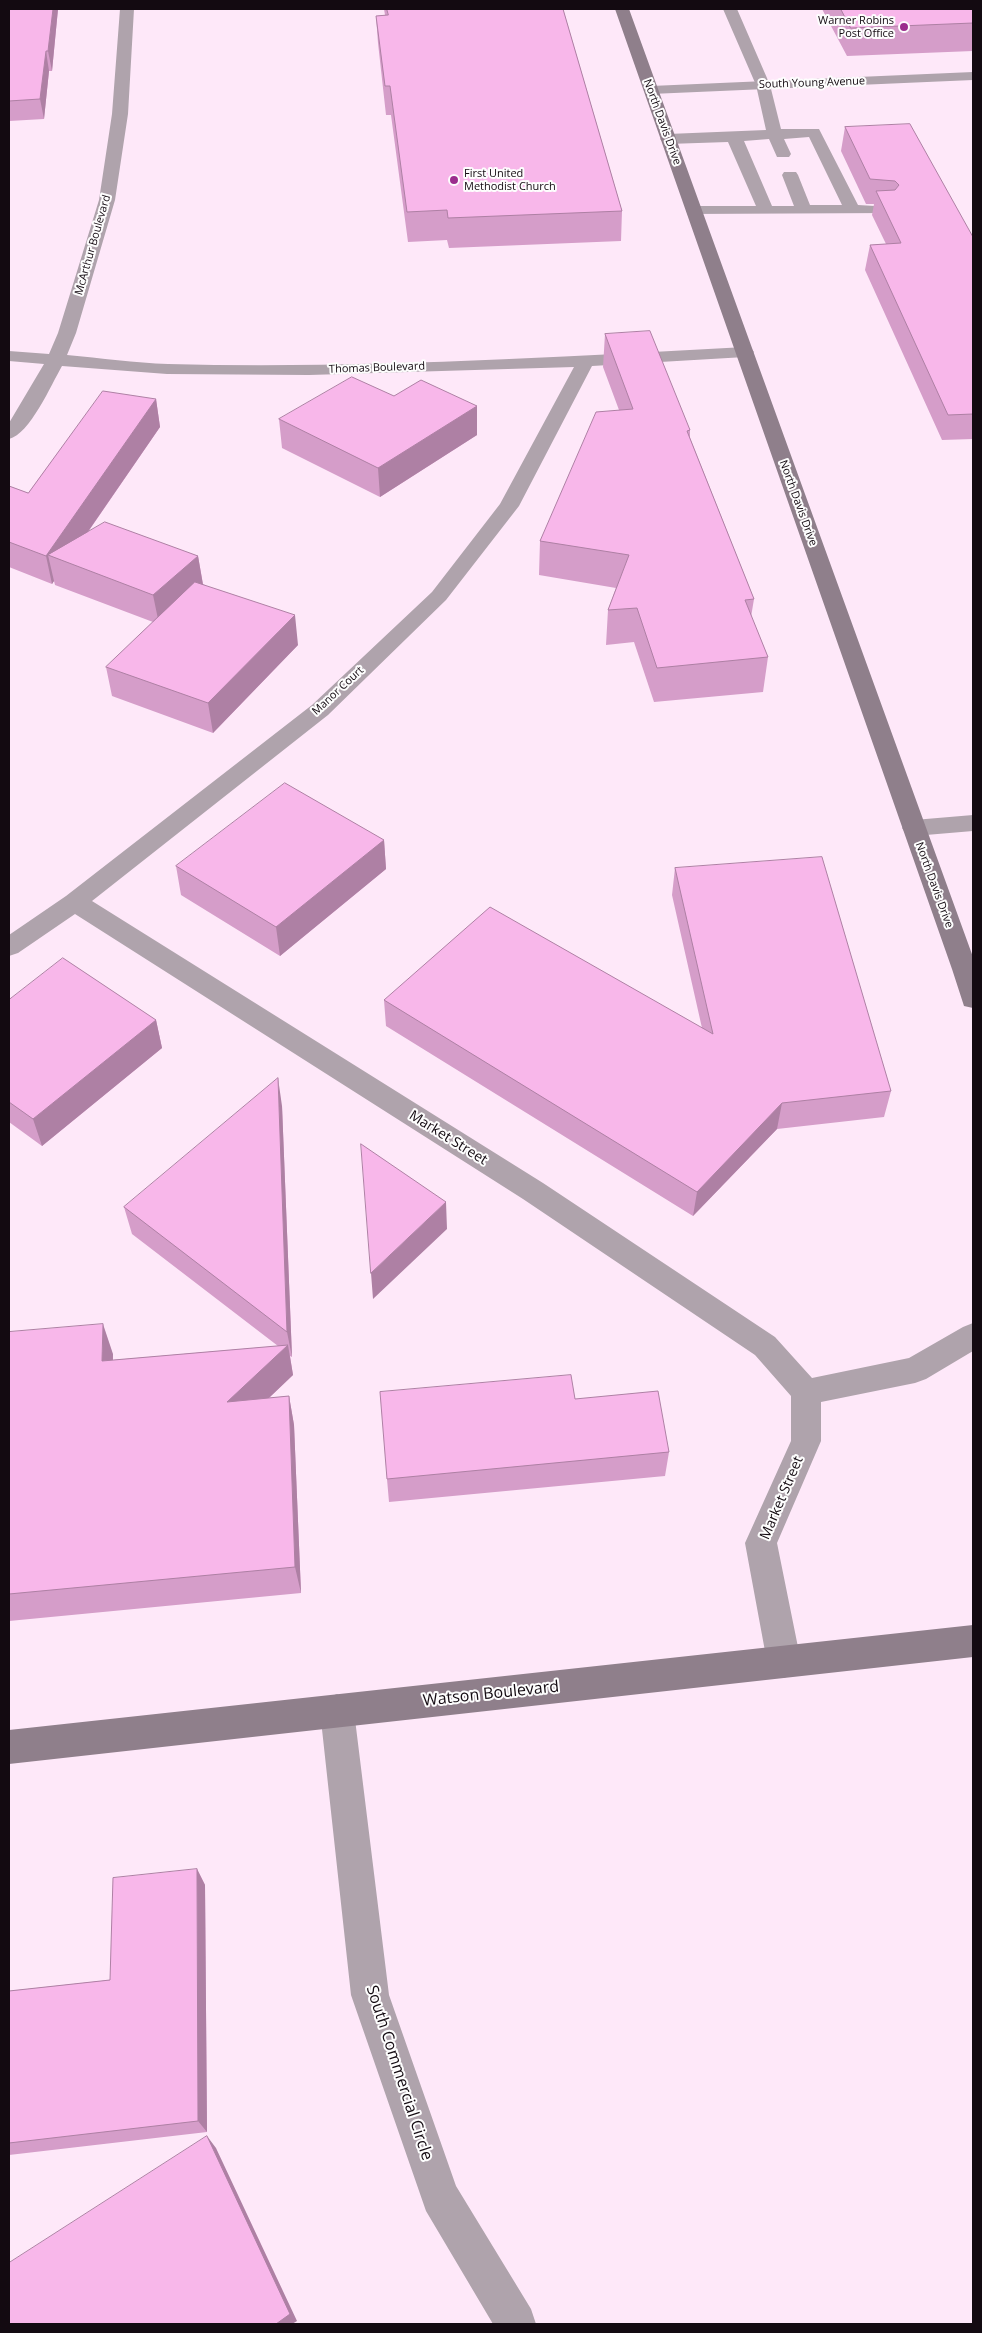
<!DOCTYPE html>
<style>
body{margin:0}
#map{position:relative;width:982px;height:2333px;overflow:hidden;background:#fee8f9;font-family:"Open Sans",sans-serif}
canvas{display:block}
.frame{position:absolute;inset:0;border:10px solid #130a11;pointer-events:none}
</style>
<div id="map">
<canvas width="982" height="2333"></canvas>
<div class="frame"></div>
</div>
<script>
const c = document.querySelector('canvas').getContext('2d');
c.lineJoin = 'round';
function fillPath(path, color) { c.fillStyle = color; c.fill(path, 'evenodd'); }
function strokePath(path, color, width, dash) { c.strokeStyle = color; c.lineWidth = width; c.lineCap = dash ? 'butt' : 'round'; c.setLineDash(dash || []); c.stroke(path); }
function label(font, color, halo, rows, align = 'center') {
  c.font = font + ' "Open Sans",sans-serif'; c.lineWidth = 4; c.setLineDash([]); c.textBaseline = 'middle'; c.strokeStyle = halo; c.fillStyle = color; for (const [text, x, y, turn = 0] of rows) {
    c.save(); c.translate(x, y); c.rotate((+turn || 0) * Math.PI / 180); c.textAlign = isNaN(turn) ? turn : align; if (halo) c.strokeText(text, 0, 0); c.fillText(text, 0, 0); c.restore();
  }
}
fillPath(new Path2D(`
 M723,9H737L770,85L781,129H819L858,205L891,207L893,210L891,213L688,214L686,211L688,208L694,206H756L728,142L668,144L663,142L660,139L663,136L668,134L766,130L756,85ZM809,137L842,205H810L798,175L796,172H784L782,175L794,206H772L744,141L769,139L777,157H789L791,154L784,139Z`), '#afa3ac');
fillPath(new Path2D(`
 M120,9H134L128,114L115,200L76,333L67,355C101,358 135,363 168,364C359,369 555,357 745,347L751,348L754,352L751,356L745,357L592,366L519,506L446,600L328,715L92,901L543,1183L775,1337L812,1378L909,1358L963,1327L973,1323V1351L926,1379L915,1383L821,1402V1441L777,1543L801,1662L796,1673L784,1678L772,1673L767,1662L745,1543L791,1441V1396L755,1355L523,1199L75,914L18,953L9,956V935L66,896L312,705L432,592L500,504L574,367L309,375L167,374L62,366C51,385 30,434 9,439V423L44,364L9,361V351L49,354L58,333L99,200L112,114Z
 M973,72V80L651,94L644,90L651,86Z
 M973,815V831L914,836L906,834L902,828L906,822L914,820Z
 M337,1694L349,1699L354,1711L389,1995L456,2186L531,2309L536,2324H493L426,2211L351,1995L320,1711L325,1699Z`), '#afa3ac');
fillPath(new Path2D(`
 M615,9H629L973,957V1008L964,1006L952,969Z
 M973,1625V1657L9,1764V1730Z`), '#8f7f8b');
fillPath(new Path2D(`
 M9,9H58L52,71H49L44,119L9,121Z
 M384,9H563L622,211L621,241L449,248L447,240L408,242L391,115H386L378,43L376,16L385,15Z
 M822,9H973V51L847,56Z
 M845,127L973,237V439L942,440L865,270L870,245L886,244L872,215L874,204H866L841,151Z
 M605,334L690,430V438L754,599L751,617L768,657L763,692L654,702L634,642L606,645L608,610L616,588L539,575L540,541L619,410L603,367Z
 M394,396L477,406V435L380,497L282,448L279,419Z
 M156,399L160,427L88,532L198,556L203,584L298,645L213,733L112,696L106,667L153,622L55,585L54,581L52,584L9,567V486L28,493Z
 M384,840L386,869L280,956L181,895L176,866Z
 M675,868L891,1091L884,1117L777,1129L693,1216L386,1026L384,1000L702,1028L672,895Z
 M9,1000L156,1020L162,1048L42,1146L9,1122Z
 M282,1106L292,1357L290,1356L293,1375L269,1398L289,1396L294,1425L301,1593L9,1621V1332L113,1354V1360L278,1346L132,1234L124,1207Z
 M575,1399L669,1452L665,1476L389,1502L387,1479Z
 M197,1869L205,1885L207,2132L9,2155V1991L110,1980Z`), '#d59dc9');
fillPath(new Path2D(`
 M53,9H58L52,71L48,51Z
 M46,51L49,71L44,119L40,99Z
 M156,399L160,427L67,562L48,555L54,581L52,584L46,556Z
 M477,406V435L380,497L378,468Z
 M198,556L203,585L159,624L153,595Z
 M295,615L298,645L213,733L208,703Z
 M384,840L386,869L280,956L276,927Z
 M156,1020L162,1048L42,1146L33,1119Z
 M278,1078L282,1106L292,1357L287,1332Z
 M782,1103L777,1129L693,1216L697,1192Z
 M446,1202L447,1229L373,1299L371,1273Z
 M103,1324L113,1354L112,1391L102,1361Z
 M288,1345L293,1375L234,1431L227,1402Z
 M289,1396L294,1425L301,1593L295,1567Z
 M197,1869L205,1885L207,2132L198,2121Z
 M207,2136L216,2148L297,2321L292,2324H276Z`), '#ae80a4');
const building = new Path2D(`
 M9,9H53L48,51H46L40,99L9,101Z
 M387,9H563L622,211L448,218L447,210L407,212L390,86H385L376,16L388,15Z
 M841,9H973V23L851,28Z
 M910,124L973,237V414L948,415L870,245L901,243L876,191L895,190L899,185L895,181L870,179L845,127Z
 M650,331L690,430L687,431L754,599L745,600L768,657L657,668L637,608L608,610L629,555L540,541L596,412L633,409L605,334Z
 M352,377L394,396L421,380L477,406L378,468L279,419Z
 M103,391L156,399L46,556L9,542V486L28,493Z
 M105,522L198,556L153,595L48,555Z
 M195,582L295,615L208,703L106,667Z
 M285,783L384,840L276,927L176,866Z
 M822,857L891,1091L782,1103L697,1192L384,1000L490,907L713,1034L675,868Z
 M63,958L156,1020L33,1119L9,1102V1000Z
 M278,1078L287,1332L124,1207Z
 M361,1144L446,1202L371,1273Z
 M103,1324L102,1361L288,1345L227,1402L289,1396L295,1567L9,1594V1332Z
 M571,1375L575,1399L658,1391L669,1452L387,1479L380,1392Z
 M197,1869L198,2121L9,2143V1991L110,1980L113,1878Z
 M207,2136L290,2314L276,2324H9V2263Z`);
fillPath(building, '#f8b7ea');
strokePath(building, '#ae80a4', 1);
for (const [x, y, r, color] of [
 [904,27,5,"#9b2d8d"],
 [454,180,5,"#9b2d8d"]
]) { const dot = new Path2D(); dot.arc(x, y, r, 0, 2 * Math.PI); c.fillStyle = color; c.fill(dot); strokePath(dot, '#fdfdfd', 2); }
label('11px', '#130a11', '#fdfdfd', [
 ["Warner Robins",894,21],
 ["Post Office",894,34],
 ["First United",464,174,"left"],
 ["Methodist Church",464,187,"left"]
], 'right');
label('11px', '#130a11', '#fdfdfd', [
 ["South Young Avenue",812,83,-2],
 ["North Davis Drive",662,122,70],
 ["McArthur Boulevard",93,245,-74],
 ["Thomas Boulevard",377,368,-2],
 ["North Davis Drive",798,503,70],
 ["Manor Court",338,691,-43],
 ["North Davis Drive",934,885,70]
]);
label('14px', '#130a11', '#fdfdfd', [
 ["Market Street",448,1138,32],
 ["Market Street",782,1498,-67]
]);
label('16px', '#130a11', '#fdfdfd', [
 ["Watson Boulevard",491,1694,-6],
 ["South Commercial Circle",399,2073,72]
]);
</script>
